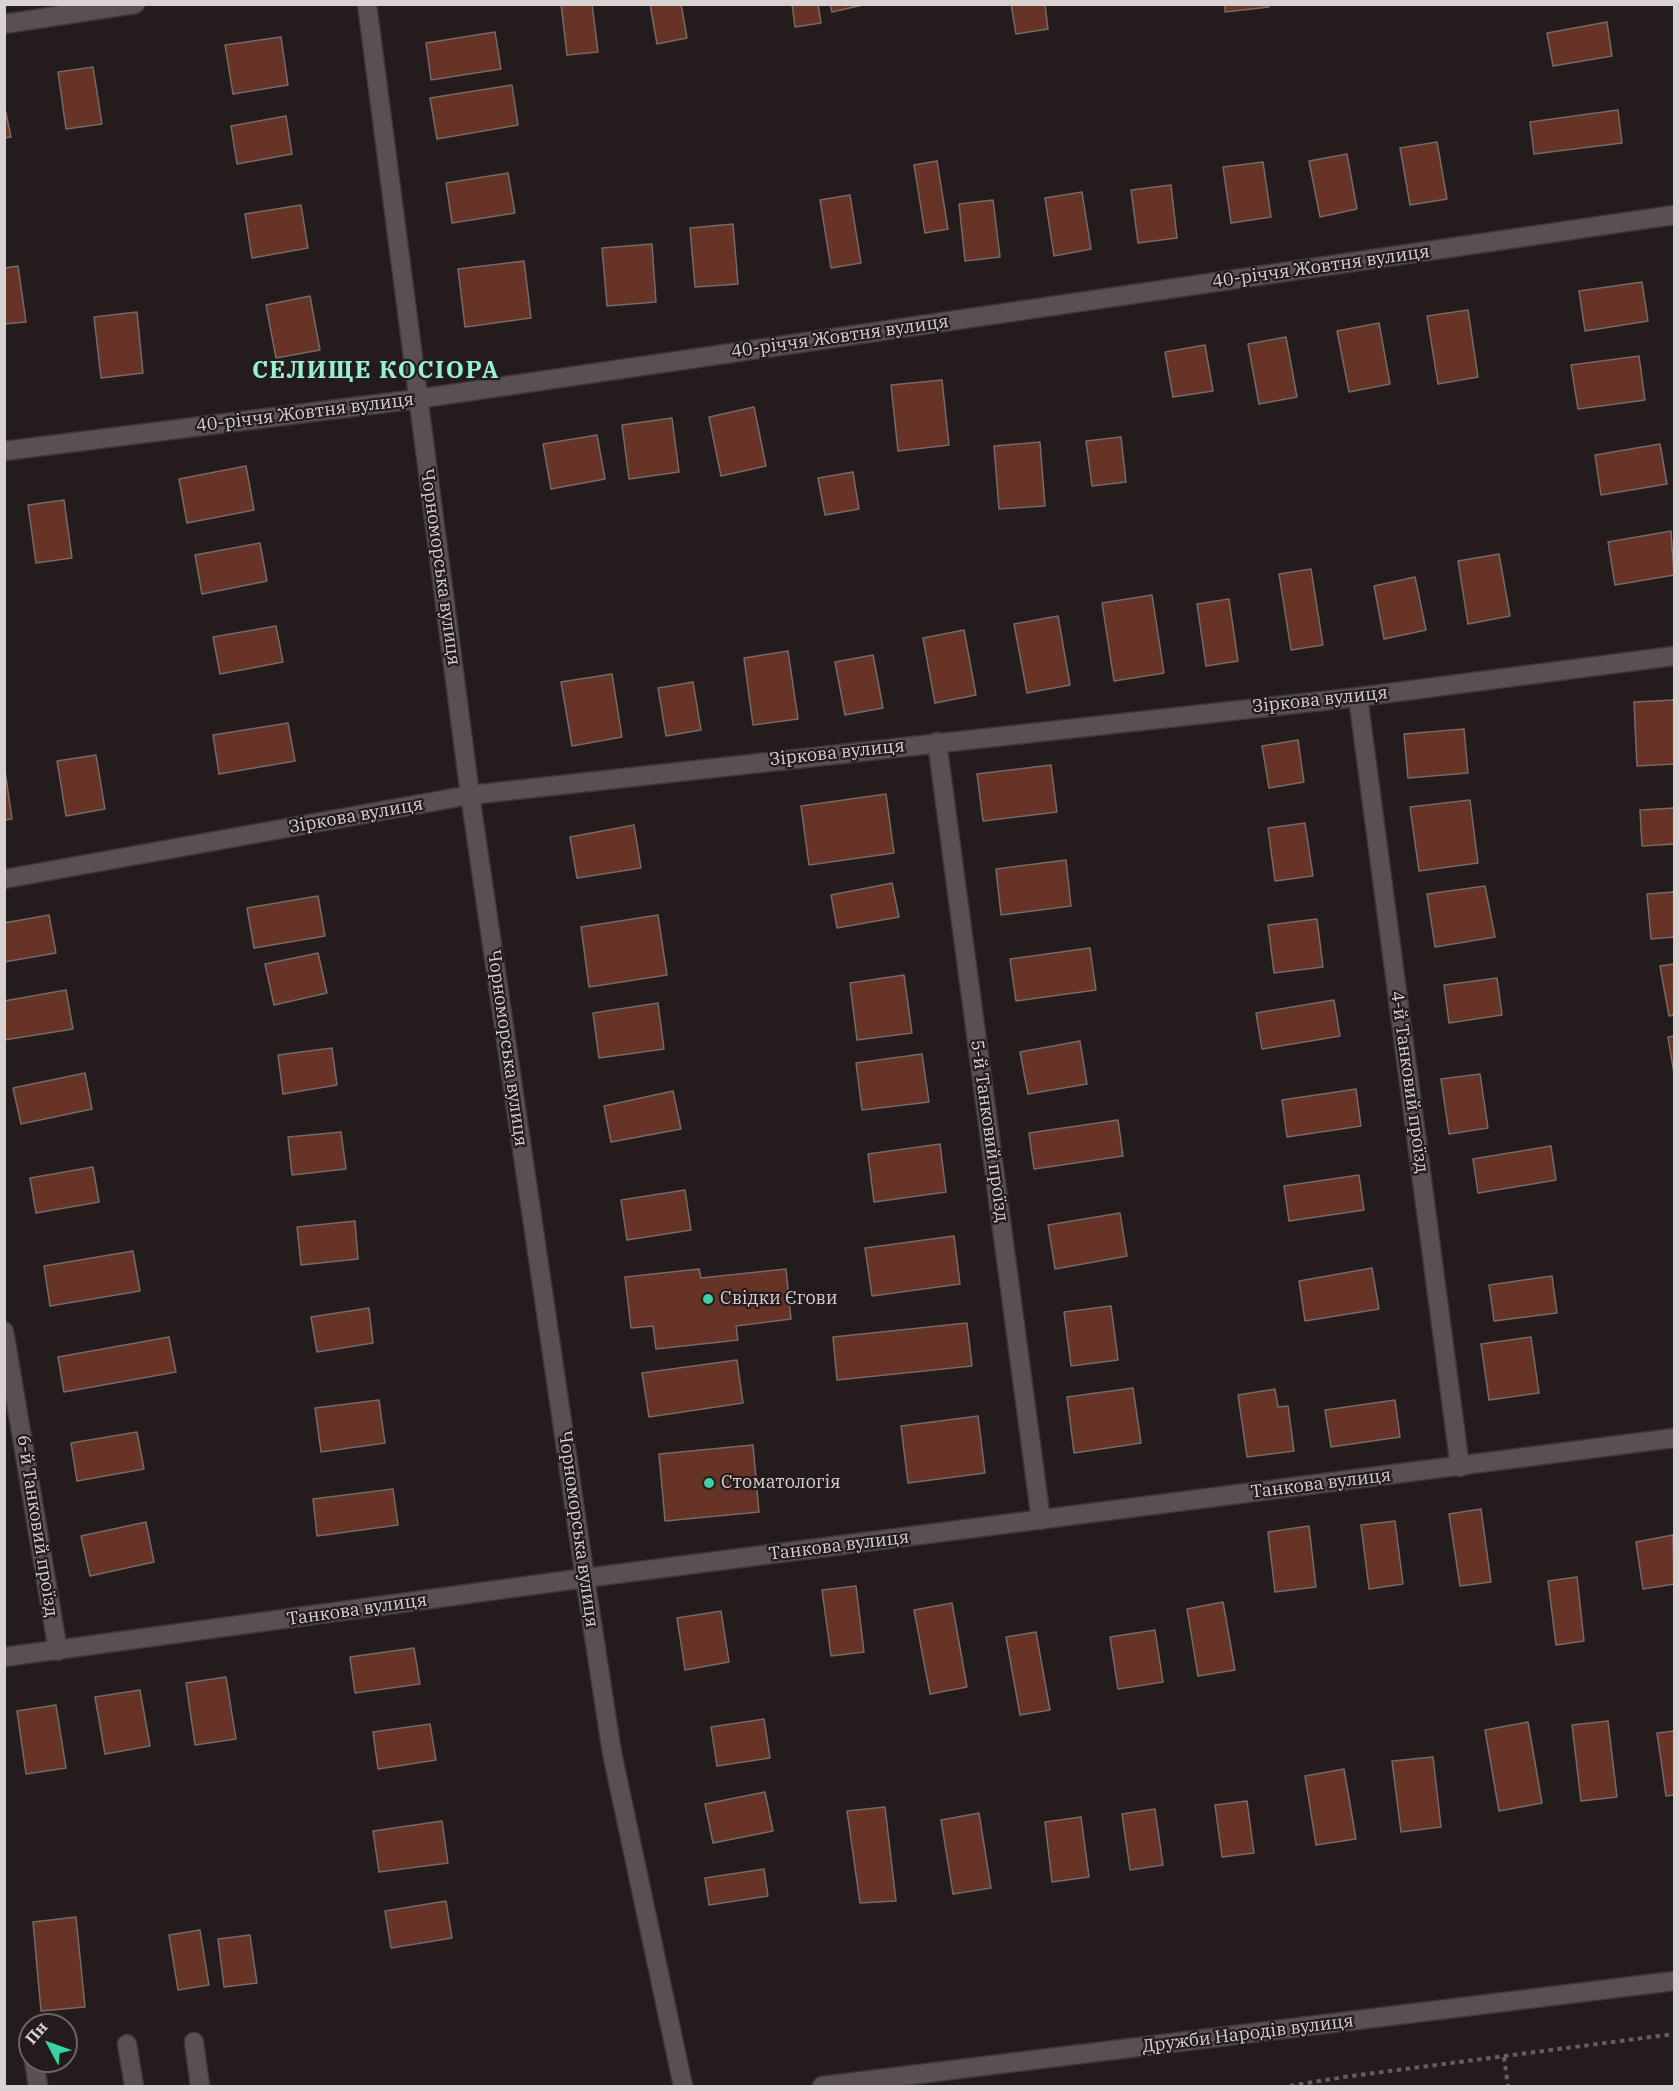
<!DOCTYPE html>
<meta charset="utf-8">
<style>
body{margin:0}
#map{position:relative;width:1679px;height:2091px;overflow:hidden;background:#241b1d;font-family:"IBM Plex Serif",serif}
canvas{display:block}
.frame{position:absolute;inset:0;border:6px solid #d8d2d3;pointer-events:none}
.north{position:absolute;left:18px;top:2013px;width:60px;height:60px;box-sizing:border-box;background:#241b1d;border:2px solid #6c6466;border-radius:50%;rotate:311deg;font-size:16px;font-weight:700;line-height:24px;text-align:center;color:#d8d2d3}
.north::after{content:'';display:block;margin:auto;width:21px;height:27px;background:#39d4a5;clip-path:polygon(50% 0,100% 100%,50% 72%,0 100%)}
</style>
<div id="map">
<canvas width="1679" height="2091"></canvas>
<div class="frame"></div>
<div class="north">Пн</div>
</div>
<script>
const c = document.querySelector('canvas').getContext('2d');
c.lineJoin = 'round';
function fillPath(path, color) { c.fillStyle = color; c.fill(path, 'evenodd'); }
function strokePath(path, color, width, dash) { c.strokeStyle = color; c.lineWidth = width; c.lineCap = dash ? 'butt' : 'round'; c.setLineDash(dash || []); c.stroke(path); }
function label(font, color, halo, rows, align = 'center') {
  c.font = font + ' "IBM Plex Serif",serif'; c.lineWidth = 4.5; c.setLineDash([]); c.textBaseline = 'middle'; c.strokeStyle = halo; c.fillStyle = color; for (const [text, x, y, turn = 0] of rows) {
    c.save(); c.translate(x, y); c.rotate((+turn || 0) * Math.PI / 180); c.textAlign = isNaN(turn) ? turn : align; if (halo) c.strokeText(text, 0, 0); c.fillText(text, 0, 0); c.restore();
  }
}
const building = new Path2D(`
 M561,4H592L598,52L567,55Z
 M650,4H681L687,38L657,44Z
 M792,4H818L821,23L795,27Z
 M830,4H867L832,12Z
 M1011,4H1045L1048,29L1016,34Z
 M1225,4H1269V7L1225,12Z
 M1607,22L1612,56L1553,66L1547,33Z
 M495,32L501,69L431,80L426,43Z
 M281,37L288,85L233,94L225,45Z
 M93,67L102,124L66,129L58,72Z
 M512,85L518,125L437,139L430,98Z
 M4,104L11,137L4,138Z
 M1618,110L1622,143L1534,154L1530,122Z
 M286,116L292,154L237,164L231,126Z
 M1437,142L1447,199L1410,205L1400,148Z
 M1347,154L1357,209L1320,217L1309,161Z
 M937,161L948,229L925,233L914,165Z
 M1263,162L1271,217L1231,223L1223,167Z
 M508,173L515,213L452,223L446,183Z
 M1171,185L1177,238L1138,243L1131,190Z
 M1082,192L1091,249L1054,256L1045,198Z
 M850,195L861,263L831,268L820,200Z
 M993,200L1000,257L965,261L959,204Z
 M301,205L308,248L252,258L245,214Z
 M733,224L738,284L695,287L690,228Z
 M652,244L656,302L607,306L602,248Z
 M524,261L531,318L465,327L458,269Z
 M18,266L26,322L4,324V268Z
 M1642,282L1648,321L1585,331L1579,291Z
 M310,296L320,350L276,358L266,305Z
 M1468,310L1478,377L1438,384L1427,316Z
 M137,312L143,373L101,378L94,317Z
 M1379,323L1390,384L1349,392L1337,331Z
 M1286,337L1297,397L1259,404L1248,344Z
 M1205,345L1213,391L1173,397L1165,352Z
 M1639,356L1645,400L1578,409L1571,365Z
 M942,380L949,445L898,451L891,385Z
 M754,407L766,466L721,476L709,417Z
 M672,418L679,472L629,479L622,425Z
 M597,435L605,479L551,489L543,444Z
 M1121,437L1126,482L1092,486L1086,441Z
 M1040,442L1045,506L999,509L994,446Z
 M1660,444L1667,484L1601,495L1595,455Z
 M246,466L254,510L187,523L179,479Z
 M853,472L859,509L825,515L818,478Z
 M64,500L72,558L36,563L28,505Z
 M1671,531L1674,575L1615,585L1608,542Z
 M260,543L267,581L202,594L195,555Z
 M1499,554L1510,616L1468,624L1458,561Z
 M1311,569L1323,645L1291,650L1279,574Z
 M1415,577L1426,630L1384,639L1374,586Z
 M1152,595L1164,673L1114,681L1102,603Z
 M1229,599L1238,661L1206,666L1197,604Z
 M1058,616L1070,685L1027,693L1014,624Z
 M276,626L283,662L220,674L213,637Z
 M964,630L976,695L935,703L923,638Z
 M788,651L798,719L753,725L744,658Z
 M873,655L883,708L845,715L835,662Z
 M612,674L622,737L572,746L561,682Z
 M693,682L701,730L666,736L658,688Z
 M1674,700V764L1637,766L1634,702Z
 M288,723L295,761L219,774L213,735Z
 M1464,729L1468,773L1408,778L1404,734Z
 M1298,740L1304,782L1269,788L1262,746Z
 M96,755L105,809L66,816L57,761Z
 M4,764L12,819L4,820Z
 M1051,765L1057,812L983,821L977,774Z
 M886,794L894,853L809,865L801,806Z
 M1470,800L1478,863L1419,871L1410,807Z
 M1674,808V844L1642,846L1640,810Z
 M1305,823L1313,876L1275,881L1268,828Z
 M634,825L641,868L577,878L570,837Z
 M1066,860L1071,906L1001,915L996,869Z
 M892,883L899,917L837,928L831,895Z
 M1485,886L1495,937L1435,947L1427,894Z
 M1674,892V937L1651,939L1647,894Z
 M318,896L325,936L254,948L247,908Z
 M49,915L56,953L4,962V923Z
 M658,915L667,975L589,987L581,927Z
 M1317,919L1323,967L1274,973L1268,925Z
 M1090,948L1096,990L1016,1001L1010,959Z
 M318,953L327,993L274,1005L265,964Z
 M1674,964V1015L1669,1016L1660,966Z
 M904,975L912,1033L857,1040L850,983Z
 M1497,978L1502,1015L1449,1023L1444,985Z
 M66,990L73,1029L4,1040V1001Z
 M1334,1000L1340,1036L1262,1049L1256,1013Z
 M658,1003L664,1049L599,1058L593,1013Z
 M1674,1036V1074L1668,1037Z
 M1080,1041L1087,1084L1028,1094L1020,1052Z
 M332,1048L337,1085L283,1094L278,1055Z
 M922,1054L929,1102L862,1110L856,1063Z
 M85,1073L92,1109L21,1124L13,1088Z
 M1480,1074L1488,1128L1449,1134L1441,1079Z
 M1356,1089L1361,1126L1287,1137L1282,1100Z
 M673,1091L681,1129L611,1142L604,1106Z
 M1118,1120L1123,1156L1034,1169L1029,1133Z
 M341,1132L346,1169L292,1175L288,1137Z
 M940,1144L946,1192L874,1202L868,1154Z
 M1551,1146L1556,1180L1478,1193L1473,1159Z
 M93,1167L99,1202L36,1213L30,1178Z
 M1359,1175L1364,1210L1289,1221L1284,1186Z
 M685,1190L691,1230L627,1240L621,1200Z
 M1120,1213L1127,1256L1055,1269L1048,1225Z
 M355,1221L358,1259L301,1265L297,1227Z
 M954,1236L960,1284L872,1296L865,1248Z
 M133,1251L140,1291L50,1306L44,1266Z
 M1372,1268L1379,1309L1305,1321L1299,1281Z
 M699,1269L701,1278L786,1269L791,1319L736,1326L738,1340L656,1349L653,1326L631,1328L625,1277Z
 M1552,1276L1557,1313L1494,1321L1489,1285Z
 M1111,1306L1118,1360L1071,1366L1064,1312Z
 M369,1308L373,1343L317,1352L311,1317Z
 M967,1323L972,1366L837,1380L833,1337Z
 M169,1337L176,1372L64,1392L58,1357Z
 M1531,1337L1539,1393L1489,1400L1481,1344Z
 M737,1360L743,1403L649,1417L642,1373Z
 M1133,1388L1141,1443L1074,1453L1067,1397Z
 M1275,1389L1278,1407L1288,1406L1294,1451L1247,1457L1238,1395Z
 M379,1400L385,1443L321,1452L315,1408Z
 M1395,1400L1400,1437L1331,1447L1325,1410Z
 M978,1416L985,1473L908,1483L901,1426Z
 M137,1432L144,1469L77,1481L71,1443Z
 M753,1445L759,1512L665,1521L659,1454Z
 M393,1489L398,1525L317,1536L313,1499Z
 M1481,1509L1491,1582L1460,1586L1449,1514Z
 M1395,1521L1403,1584L1369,1589L1361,1525Z
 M146,1522L154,1562L90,1576L81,1536Z
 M1309,1526L1316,1587L1275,1592L1268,1532Z
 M1673,1535L1674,1584L1643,1589L1636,1542Z
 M1577,1577L1584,1641L1556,1645L1548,1581Z
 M856,1586L864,1652L831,1656L822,1590Z
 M1223,1602L1235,1670L1198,1676L1187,1609Z
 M952,1603L967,1687L930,1694L914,1610Z
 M721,1611L729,1662L685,1670L677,1618Z
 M1155,1630L1163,1682L1118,1689L1110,1637Z
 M1036,1632L1050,1710L1020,1715L1006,1637Z
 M414,1648L420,1684L355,1693L350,1657Z
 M226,1677L236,1739L195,1745L186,1683Z
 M140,1690L150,1746L105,1754L95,1697Z
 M56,1705L66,1768L26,1774L17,1711Z
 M764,1719L770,1758L717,1766L711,1727Z
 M1608,1721L1617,1797L1581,1801L1572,1725Z
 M1528,1722L1542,1803L1499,1811L1485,1730Z
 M430,1724L436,1760L378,1769L373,1732Z
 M1674,1731V1795L1666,1796L1657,1733Z
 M1433,1757L1441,1827L1401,1832L1392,1761Z
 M1344,1769L1356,1839L1316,1845L1305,1776Z
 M765,1792L773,1831L713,1843L705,1804Z
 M1247,1801L1254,1853L1222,1857L1215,1805Z
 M885,1807L896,1901L860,1903L847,1811Z
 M1155,1809L1163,1865L1130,1870L1122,1814Z
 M979,1813L991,1888L953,1894L941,1820Z
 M1081,1817L1089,1877L1052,1882L1045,1822Z
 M442,1821L448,1863L379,1872L373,1831Z
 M764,1869L768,1896L709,1905L705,1878Z
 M446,1901L452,1938L391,1948L385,1911Z
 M76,1917L85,2007L41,2011L33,1922Z
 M200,1930L209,1985L178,1990L169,1935Z
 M250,1935L257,1983L224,1987L218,1939Z`);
fillPath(building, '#673326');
strokePath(building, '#766b68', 1.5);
const lane = new Path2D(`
 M194,2042L200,2086
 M127,2044L134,2086
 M34,2061L38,2086`);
const street = new Path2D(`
 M367,4L470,795L585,1578L612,1753L683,2086
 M4,24L135,4
 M4,451L417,399L1674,215
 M1358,697L1460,1467
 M937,742L1041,1520
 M4,879L470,795L1358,697L1674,656
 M4,1331L58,1651
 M4,1657L585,1578L1674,1438
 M822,2086L1674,1981`);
strokePath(lane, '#3e3738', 21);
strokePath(street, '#3e3738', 21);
strokePath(new Path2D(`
 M1504,2057L1508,2086
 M1290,2086L1344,2077L1674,2034`), '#665e60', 4, [4.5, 4.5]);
strokePath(lane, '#5a5052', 18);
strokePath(street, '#5a5052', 18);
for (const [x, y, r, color] of [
 [708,1299,6,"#39d4a5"],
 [709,1483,6,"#39d4a5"]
]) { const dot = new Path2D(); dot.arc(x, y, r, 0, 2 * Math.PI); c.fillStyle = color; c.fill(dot); strokePath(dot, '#241b1d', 2); }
label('18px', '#d8d2d3', '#241b1d', [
 ["40-річчя Жовтня вулиця",1321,267,-8],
 ["40-річчя Жовтня вулиця",840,337,-8],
 ["40-річчя Жовтня вулиця",305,413,-7],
 ["Чорноморська вулиця",440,567,82],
 ["Зіркова вулиця",1320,700,-6],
 ["Зіркова вулиця",837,753,-6],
 ["Зіркова вулиця",356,816,-10],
 ["Чорноморська вулиця",507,1048,82],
 ["4-й Танковий проїзд",1409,1082,82],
 ["5-й Танковий проїзд",989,1131,82],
 ["Танкова вулиця",1321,1484,-7],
 ["6-й Танковий проїзд",37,1526,81],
 ["Чорноморська вулиця",578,1529,82],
 ["Танкова вулиця",839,1546,-7],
 ["Танкова вулиця",357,1610,-8],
 ["Дружби Народів вулиця",1248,2034,-7]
]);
label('18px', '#d8d2d3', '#241b1d', [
 ["Свідки Єгови",720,1299],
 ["Стоматологія",721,1483]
], 'left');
c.letterSpacing = '1.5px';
label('bold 24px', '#98f2d0', '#241b1d', [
 ["СЕЛИЩЕ КОСІОРА",376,371]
]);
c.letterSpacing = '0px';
</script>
